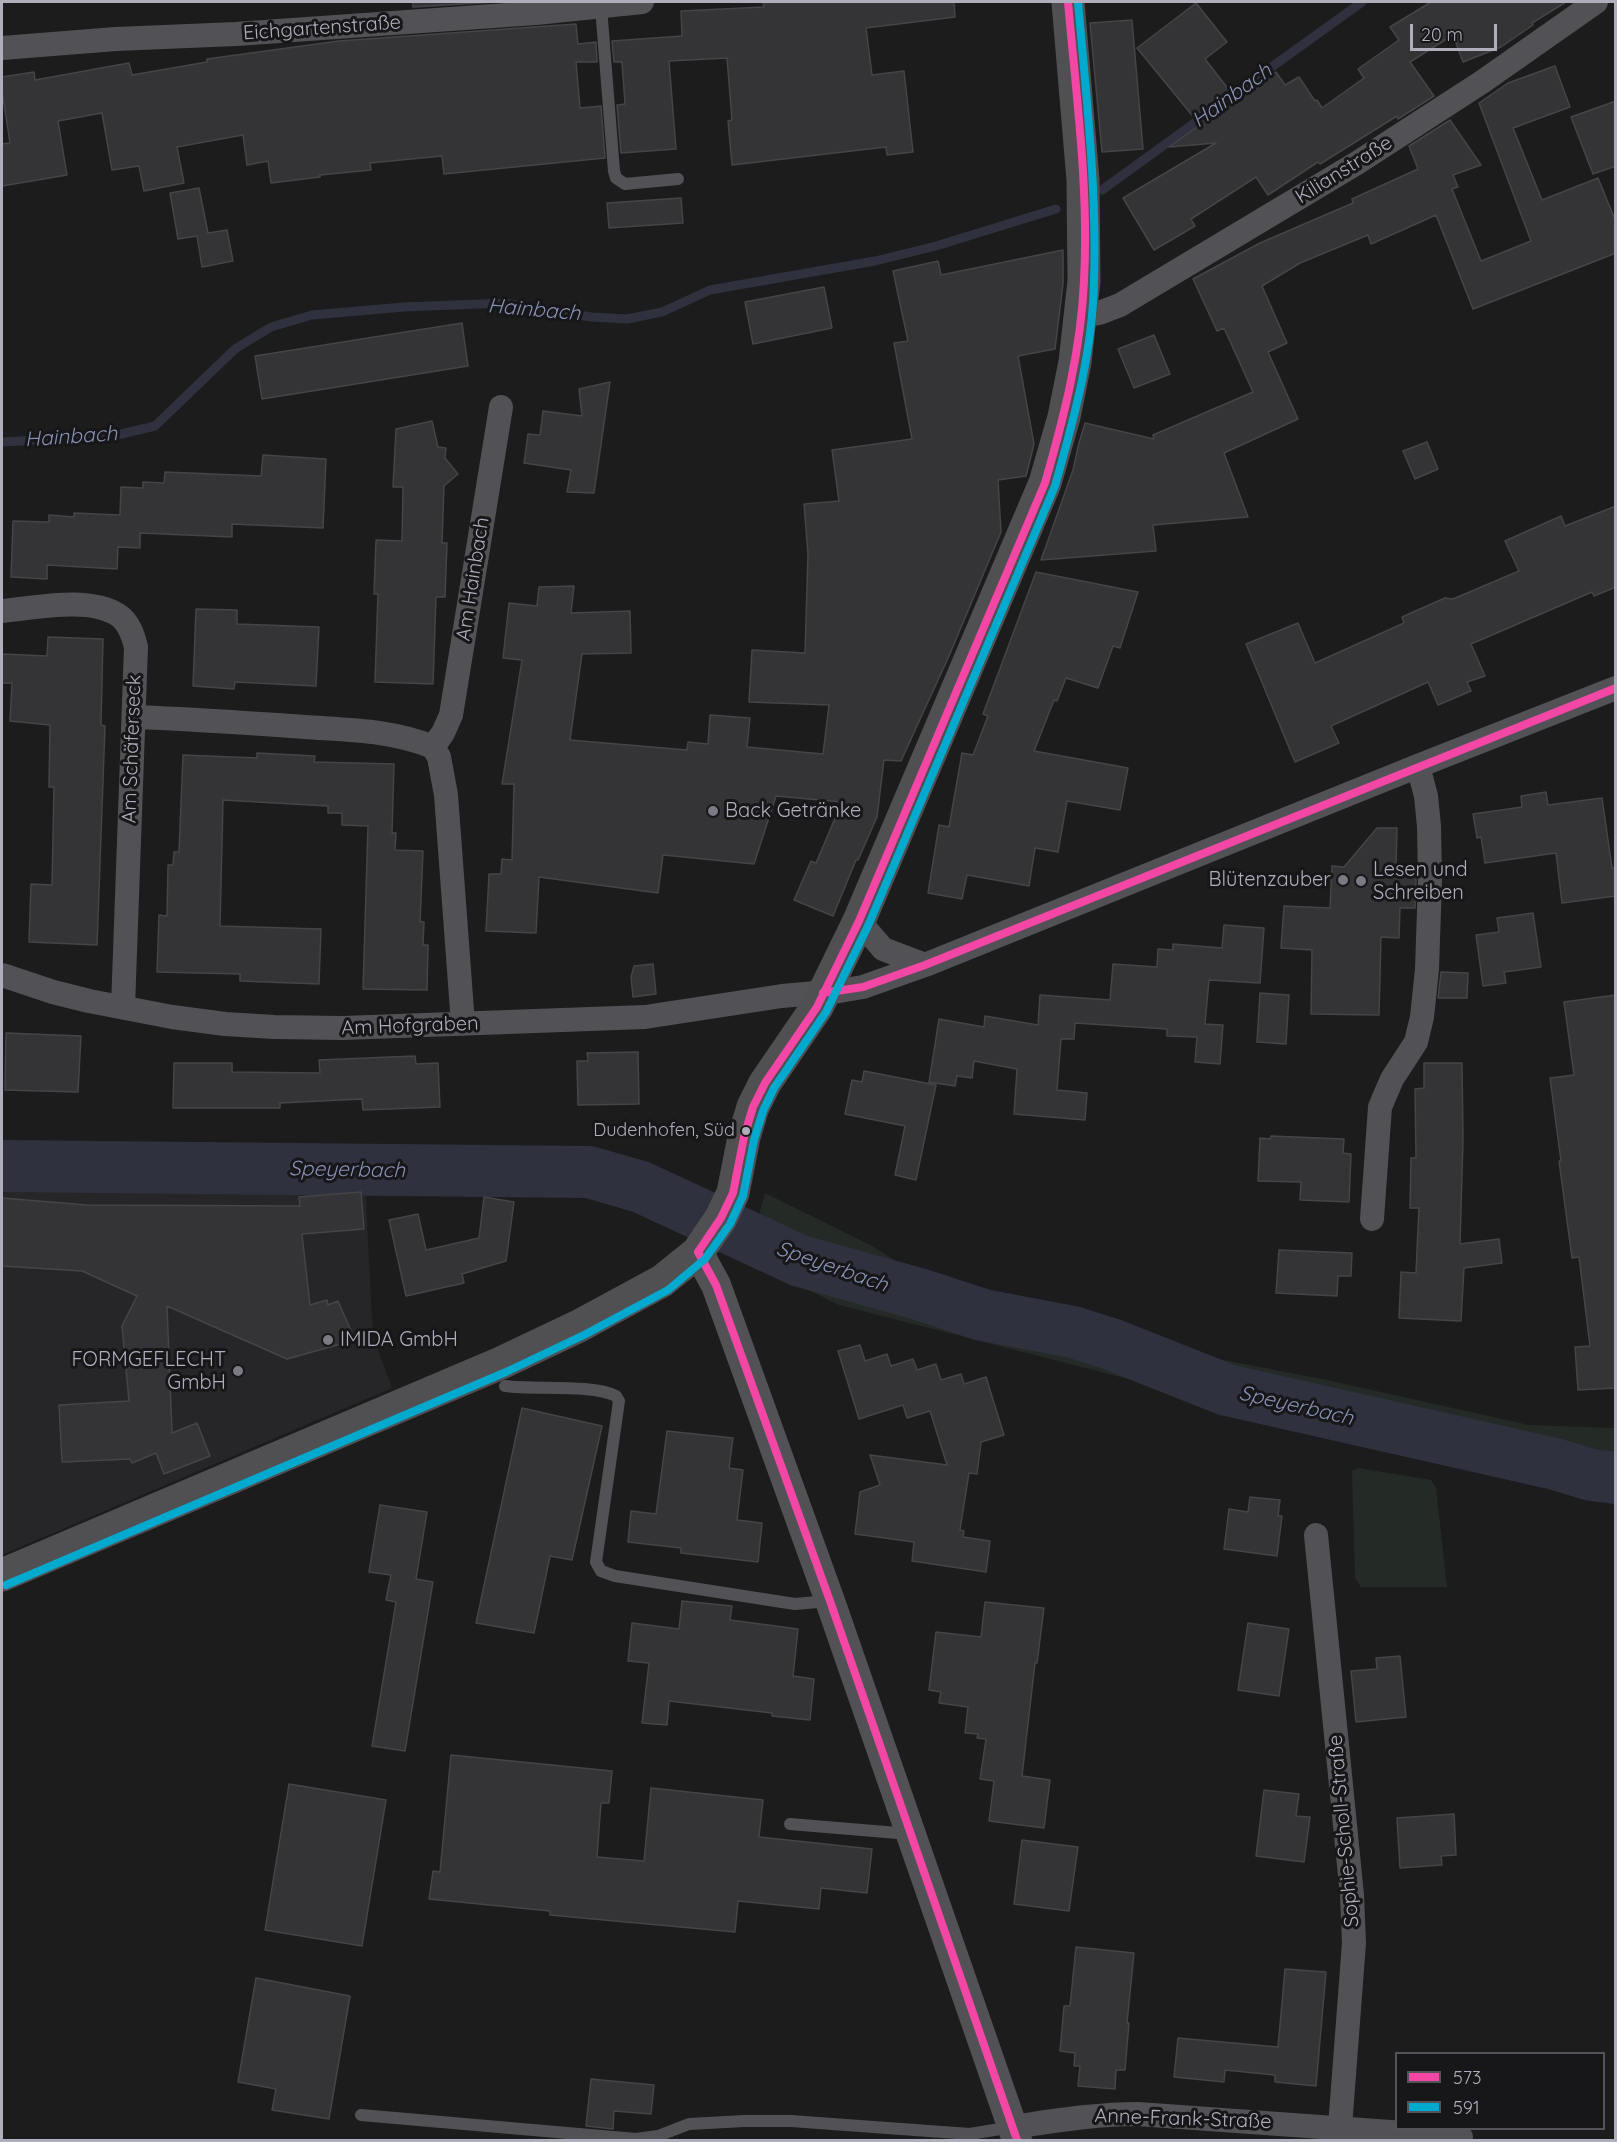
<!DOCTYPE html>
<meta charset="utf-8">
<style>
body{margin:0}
#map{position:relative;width:1617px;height:2142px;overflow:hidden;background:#1c1c1c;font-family:Quicksand,sans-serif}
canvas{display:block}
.frame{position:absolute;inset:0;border:3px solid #aeaebc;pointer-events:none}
.legend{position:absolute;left:1395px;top:2052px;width:210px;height:78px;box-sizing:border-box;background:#171618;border:2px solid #53535a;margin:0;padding:8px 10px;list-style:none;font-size:18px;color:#aeaebc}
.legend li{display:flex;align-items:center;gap:12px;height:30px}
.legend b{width:30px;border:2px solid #53535a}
.scale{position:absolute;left:1410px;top:24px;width:87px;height:27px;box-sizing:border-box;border:3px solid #aeaebc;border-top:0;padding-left:8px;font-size:18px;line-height:21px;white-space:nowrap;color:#aeaebc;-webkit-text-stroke:4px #171618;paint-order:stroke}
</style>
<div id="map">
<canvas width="1617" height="2142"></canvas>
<div class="frame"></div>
<ul class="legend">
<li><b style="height:8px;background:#f346a5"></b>573</li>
<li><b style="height:8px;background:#00a9ce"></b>591</li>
</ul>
<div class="scale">20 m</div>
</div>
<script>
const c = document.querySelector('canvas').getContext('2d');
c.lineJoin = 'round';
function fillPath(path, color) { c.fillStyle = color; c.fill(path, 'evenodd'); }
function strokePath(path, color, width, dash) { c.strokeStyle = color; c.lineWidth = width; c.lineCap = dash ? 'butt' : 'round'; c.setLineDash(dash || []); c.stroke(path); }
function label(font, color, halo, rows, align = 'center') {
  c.font = font + ' Quicksand,sans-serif'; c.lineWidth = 6; c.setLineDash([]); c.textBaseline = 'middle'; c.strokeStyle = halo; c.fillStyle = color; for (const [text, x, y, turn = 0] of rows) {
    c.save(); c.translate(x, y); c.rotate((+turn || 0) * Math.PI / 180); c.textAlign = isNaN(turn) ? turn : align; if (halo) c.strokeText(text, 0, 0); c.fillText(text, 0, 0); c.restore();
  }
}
fillPath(new Path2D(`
 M2,1180L153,1183L365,1181L373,1337L392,1388L2,1555Z`), '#262628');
fillPath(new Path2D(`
 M765,1193L872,1246L929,1282L997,1300L1095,1318L1187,1353L1322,1379L1529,1425L1615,1428V1495L1547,1488L1324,1432L1195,1396L839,1305L783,1277L749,1253Z
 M1358,1468L1431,1480L1436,1488L1447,1587H1361L1355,1578L1352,1471Z`), '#242b26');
strokePath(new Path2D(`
 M1223,102L1362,2
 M1102,190L1207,114
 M2,442L113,436L155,426L235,349L271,327L312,315L404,307L504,303L591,317L627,319L662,312L710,290L875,261L936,246L1056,209`), '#2f323e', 9);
strokePath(new Path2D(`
 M2,1166L589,1172L641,1187L800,1261L919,1294L983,1315L1073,1332L1111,1344L1227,1390L1555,1464L1591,1475L1616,1478`), '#2f323e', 52);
const building = new Path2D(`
 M413,2H496L413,7Z
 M763,2H954L955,17L866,28L872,75L904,71L913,152L887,155L886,147L732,165L728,121L732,120L727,58L669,61L676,149L621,153L617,105L625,104L622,62H614L612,41L682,36L681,11L764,7Z
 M1431,2H1566L1532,23L1533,25L1501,47L1463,62L1453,35L1410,62L1434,96L1398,119L1397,116L1320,164L1318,162L1268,195L1256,177L1191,219L1195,226L1154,250L1123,198L1216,143L1169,147L1200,125L1137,48L1196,3L1227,42L1205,59L1236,99L1276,72L1285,85L1299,77L1315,101L1317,100L1322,108L1364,78L1358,69L1399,40L1390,27Z
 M1132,20L1143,149L1102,152L1090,23Z
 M576,24L578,44L596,42L597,62H576L580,108L601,106L605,158L444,174L442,156L370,163L371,170L320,175V177L271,183L268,161L247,165L243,135L177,147L184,183L144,191L139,166L112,170L102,113L58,121L67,175L2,186V144L10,143L2,91V77L34,72L35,80L129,63L132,75L207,62V59L339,41Z
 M1555,66L1570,107L1513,128L1542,200L1598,178L1616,222V253L1473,309L1436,215L1371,244L1368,235L1300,263L1262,286L1287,343L1268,352L1298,419L1224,453L1248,517L1153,525L1156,551L1041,560L1073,470L1079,443L1085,423L1154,439L1153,435L1253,392L1224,328L1217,331L1193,279L1260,243L1353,203L1352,199L1418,169L1409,146L1450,120L1481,165L1453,175L1458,187L1452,189L1481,261L1531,241L1479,103L1508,83Z
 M1616,101V166L1593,174L1571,117Z
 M199,188L208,233L227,230L233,261L202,267L197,236L178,239L170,193Z
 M681,198L683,223L609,228L607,203Z
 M1063,250V284L1055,349L1018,356L1034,444L1026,476L998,480L1001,532L949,656L901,761L884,760L877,817L858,860H856L833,916L794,900L811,861L816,863L842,802L776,796L754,864L663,855L658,893L539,877L536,933L486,931L489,874H501L502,859L512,860L514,784H502L522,660L503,658L509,603L537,606L539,587L574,586L571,613L630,611L631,653L582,654L570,740L687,750L688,742L708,744L710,715L750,718L747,747L823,754L829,705L749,702L752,650L805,653L808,554L804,504L839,501L832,450L912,439L894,343L908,341L893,271L938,261L941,275Z
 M824,287L832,328L753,344L745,302Z
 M462,323L468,366L262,399L255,356Z
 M1154,335L1170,374L1134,388L1118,349Z
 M610,382L594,493L567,492L571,470L524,463L528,434L540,435L543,411L582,416L579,389Z
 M432,421L438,447L446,448L445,458L458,474L444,486L442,543H447L445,597H436L433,684L375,682L378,594H374L376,540L402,541L403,487H393L396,429Z
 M1427,442L1438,469L1415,479L1403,451Z
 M263,455L326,459L323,528L232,524V537L140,533V548L118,547L117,569L47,565V579L11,577L13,521L49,522V515L74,517V513L120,515L121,487L143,488V482L164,483L165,472L261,476Z
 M1616,506V587L1594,596L1592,592L1471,644L1485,676L1467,682L1471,691L1438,705L1428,682L1331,726L1339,743L1295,762L1246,644L1298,623L1315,663L1404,623L1402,617L1445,598L1453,599L1519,571L1505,541L1561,516L1565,526Z
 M1036,572L1138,592L1120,648L1113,646L1098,688L1066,678L1057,701L1054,700L1034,751L1128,768L1120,810L1067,801L1058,852L1035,848L1029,886L967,875L962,899L928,893L939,825L949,827L962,753L973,755L988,716L983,714Z
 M196,609L237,610V624L319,627L316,686L235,682L234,689L193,686Z
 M48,637L103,639L101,725L105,726L97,945L29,942L31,884L52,885L54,787H49L50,725L10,721L12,683H2V654L47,656Z
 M257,753L315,756L314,762L394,764L392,833H396L395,850L423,851L420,922H424L423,945H428L427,990L363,989L368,826L342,825V813H328V806L223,800L220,926L321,929L319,984L240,981V974L157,972L159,915L167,916L168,865H173L174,852H179L183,755L257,758Z
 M1546,792L1548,805L1602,798L1612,868H1616V896L1562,903L1556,853L1485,863L1481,837L1477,838L1473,814L1522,807L1521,796Z
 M1377,828H1397L1396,868H1416V881L1415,908H1400L1399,938L1381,937L1379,1015L1311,1014L1312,950L1281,948L1284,906L1330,908L1332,866L1344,867Z
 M1533,913L1541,967L1504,972L1506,983L1483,986L1476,935L1499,932L1497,918Z
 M1224,925L1264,928L1260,983L1209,980L1205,1024L1223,1025L1220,1064L1195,1062L1197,1037L1167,1036V1029L1075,1023L1074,1039H1061L1057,1090L1087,1093L1085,1120L1014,1114L1017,1069L974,1061L972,1078L957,1076L955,1086L929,1082L939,1019L984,1027L985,1016L1038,1025L1040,995L1110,1000L1113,964L1157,967L1158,949L1173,950V944L1222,948Z
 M653,964L656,994L633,997L631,977L634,966Z
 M1441,972L1468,973L1467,998H1438Z
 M1260,993L1289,995L1286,1044L1257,1042Z
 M1616,995V1388L1578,1390L1575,1347L1590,1346L1579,1257L1572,1258L1559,1161H1561L1550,1078L1574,1075L1564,1002Z
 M6,1033L81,1036L78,1092L5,1090Z
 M638,1052L639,1104L578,1105L577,1061H588L587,1053Z
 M415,1056L416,1064L438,1063L440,1107L363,1110L362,1099L280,1103V1108H173L174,1063H232V1072L320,1073L319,1060Z
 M1424,1063H1462L1463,1140L1460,1244L1499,1239L1502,1263L1464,1268L1461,1321L1399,1318L1401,1272L1416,1273L1419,1208H1410L1411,1158H1416L1415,1089L1424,1088Z
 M864,1071L936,1085L916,1180L895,1175L905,1126L845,1114L852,1080L862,1082Z
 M1271,1136L1344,1139L1343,1153L1351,1154L1349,1202L1300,1200L1301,1182L1258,1181L1260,1138L1270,1139Z
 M361,1192L364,1229L302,1234L310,1305L327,1300L328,1305L338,1301L355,1340L287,1359L167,1306L172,1433L197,1423L210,1456L164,1474L156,1453L132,1463L130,1459L62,1462L59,1405L129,1401L122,1326L137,1296L82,1271L2,1266V1198L87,1205L300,1206L299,1197Z
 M484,1197L514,1202L506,1261L462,1274L464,1283L406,1296L389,1220L418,1214L426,1250L479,1238Z
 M1279,1250L1352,1253L1351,1276H1338L1337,1296L1276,1293Z
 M860,1345L865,1361L887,1354L891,1366L913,1359L917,1370L936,1364L941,1380L961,1374L964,1384L986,1377L1004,1435L981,1442L977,1474L969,1473L960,1530L964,1531L963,1537L990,1541L986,1572L912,1561L914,1542L855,1534L860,1492L880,1485L870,1455L947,1465L930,1411L907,1418L903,1405L859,1419L838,1351Z
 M522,1408L602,1426L572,1560L550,1556L534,1633L476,1623Z
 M667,1431L733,1438L729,1468L743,1470L737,1520L762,1523L758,1562L681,1553V1548L628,1542L631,1511L656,1514Z
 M1250,1497L1280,1500L1278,1516H1282L1277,1556L1224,1549L1229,1509L1248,1512Z
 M380,1505L427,1512L416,1579L433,1582L405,1751L372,1746L396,1602L386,1600L391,1575L369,1572Z
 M682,1601L732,1606L730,1620L798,1629L793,1676L814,1679L810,1720L772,1716V1713L669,1701L667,1725L642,1723L649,1663L628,1661L632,1623L679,1629Z
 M985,1602L1044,1608L1037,1663H1035L1022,1776L1050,1780L1044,1828L989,1821L994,1781L980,1779L986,1739L977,1738L978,1734L965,1733L968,1707L939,1703L941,1692L929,1690L936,1632L981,1637Z
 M1248,1623L1289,1629L1279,1696L1238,1690Z
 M1400,1656L1406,1717L1356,1722L1351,1671L1377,1669L1376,1658Z
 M451,1755L612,1771L609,1803H601L597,1857L644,1861L651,1788L763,1800L759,1837L872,1849L867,1893L821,1888L819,1909L738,1901L735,1932L550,1915V1911L429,1899L433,1871L440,1872Z
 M289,1784L386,1800L362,1946L265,1930Z
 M1264,1790L1299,1794L1296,1816L1310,1817L1304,1862L1256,1856Z
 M1454,1814L1456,1855L1441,1856L1442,1865L1400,1868L1397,1818Z
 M1022,1840L1078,1847L1069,1911L1014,1904Z
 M1076,1947L1134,1953L1127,2023H1129L1125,2070H1116L1115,2089L1078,2086L1080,2066H1074L1075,2053L1060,2051L1064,2006H1070Z
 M1285,1969L1326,1972L1316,2086L1275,2082V2075L1225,2070L1224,2082L1174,2077L1178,2038L1278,2047Z
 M256,1978L350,1996L329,2119L272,2110L276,2089L238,2082Z
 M591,2079L654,2085L651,2114L614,2111L613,2129L586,2126Z`);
fillPath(building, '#343436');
strokePath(building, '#454448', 1.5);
strokePath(new Path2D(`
 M601,7L614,171L616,178L625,184L678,179
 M505,1386C535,1390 592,1384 616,1396L619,1401L596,1562L601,1571L615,1576L795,1604L829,1601
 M790,1824L910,1834
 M361,2115L636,2139L658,2136L689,2124L744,2121H791L970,2134L1012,2127`), '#525256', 12);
strokePath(new Path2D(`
 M2,48L116,39L236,34L536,13L642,2
 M1081,316L1099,313L1120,305L1357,163L1482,82L1596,2
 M2,611C35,608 89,596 118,615C129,622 133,635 136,647L123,1007
 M134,717C191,719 248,723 305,727C348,730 393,730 433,747L439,757L446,795L463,1024
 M433,747L443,733L451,715L501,407
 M859,921L883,949L925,965
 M2,975L53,992L89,1001L172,1017L225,1024L274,1027L343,1028L645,1017L782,996L839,991L863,987L925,965L1418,766L1616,688
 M1372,1219L1380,1107L1392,1079L1416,1042L1422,1017L1427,969L1430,881L1429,826L1426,796L1418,766
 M1316,1535L1352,1895L1354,1943L1340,2127
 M1012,2127C1054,2121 1095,2114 1138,2114L1461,2137`), '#525256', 24);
strokePath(new Path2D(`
 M698,1252L716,1285L830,1601L1017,2140`), '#525256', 30);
strokePath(new Path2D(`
 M2,1575L501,1363L579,1326L662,1281L698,1252L721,1218L733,1193L744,1137L753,1107L765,1083L817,1007L859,921L1045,483L1064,417L1075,362L1084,281L1083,180L1068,2`), '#505053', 33);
strokePath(new Path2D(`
 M823,993L863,987L925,965L1616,688
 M698,1252L721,1218L733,1193L744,1137L753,1107L765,1083L817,1007L859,921L1045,483C1064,417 1081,350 1084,281C1089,188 1076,94 1068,2
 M698,1252L716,1285L830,1601L1017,2140`), '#f346a5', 8);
strokePath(new Path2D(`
 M6,1585L506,1372L584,1335L668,1290L705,1259L730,1224L743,1196L754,1140L763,1111L774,1088L826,1012L868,926L1055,486C1074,419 1093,350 1094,280C1097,187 1086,94 1078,2`), '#00a9ce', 8);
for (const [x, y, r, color] of [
 [713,811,6,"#7b7b84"],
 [1343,880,6,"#7b7b84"],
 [1361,881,6,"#7b7b84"],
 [746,1131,5,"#aeaebc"],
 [328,1340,6,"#7b7b84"],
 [238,1371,6,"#7b7b84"]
]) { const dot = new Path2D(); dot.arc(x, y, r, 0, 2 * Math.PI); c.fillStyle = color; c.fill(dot); strokePath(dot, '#171618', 2); }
label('18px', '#aeaebc', '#171618', [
 ["Dudenhofen, Süd",735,1131]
], 'right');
label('20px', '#aeaebc', '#171618', [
 ["Eichgartenstraße",322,28,-4],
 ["Kilianstraße",1344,170,-32],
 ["Am Hainbach",473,579,-81],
 ["Am Schäferseck",132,749,-88],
 ["Am Hofgraben",410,1026,-2],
 ["Sophie-Scholl-Straße",1344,1831,-95],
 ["Anne-Frank-Straße",1183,2119,2]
]);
label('20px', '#aeaebc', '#171618', [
 ["Back Getränke",725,811],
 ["Lesen und",1373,870],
 ["Schreiben",1373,893],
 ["Blütenzauber",1331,880,"right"],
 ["IMIDA GmbH",340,1340],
 ["FORMGEFLECHT",226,1360,"right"],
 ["GmbH",226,1383,"right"]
], 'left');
label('italic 21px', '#8790b5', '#171618', [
 ["Hainbach",1232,96,-36],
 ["Hainbach",534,310,5],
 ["Hainbach",71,437,-4],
 ["Speyerbach",347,1170,1],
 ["Speyerbach",832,1267,19],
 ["Speyerbach",1296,1406,13]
]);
</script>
